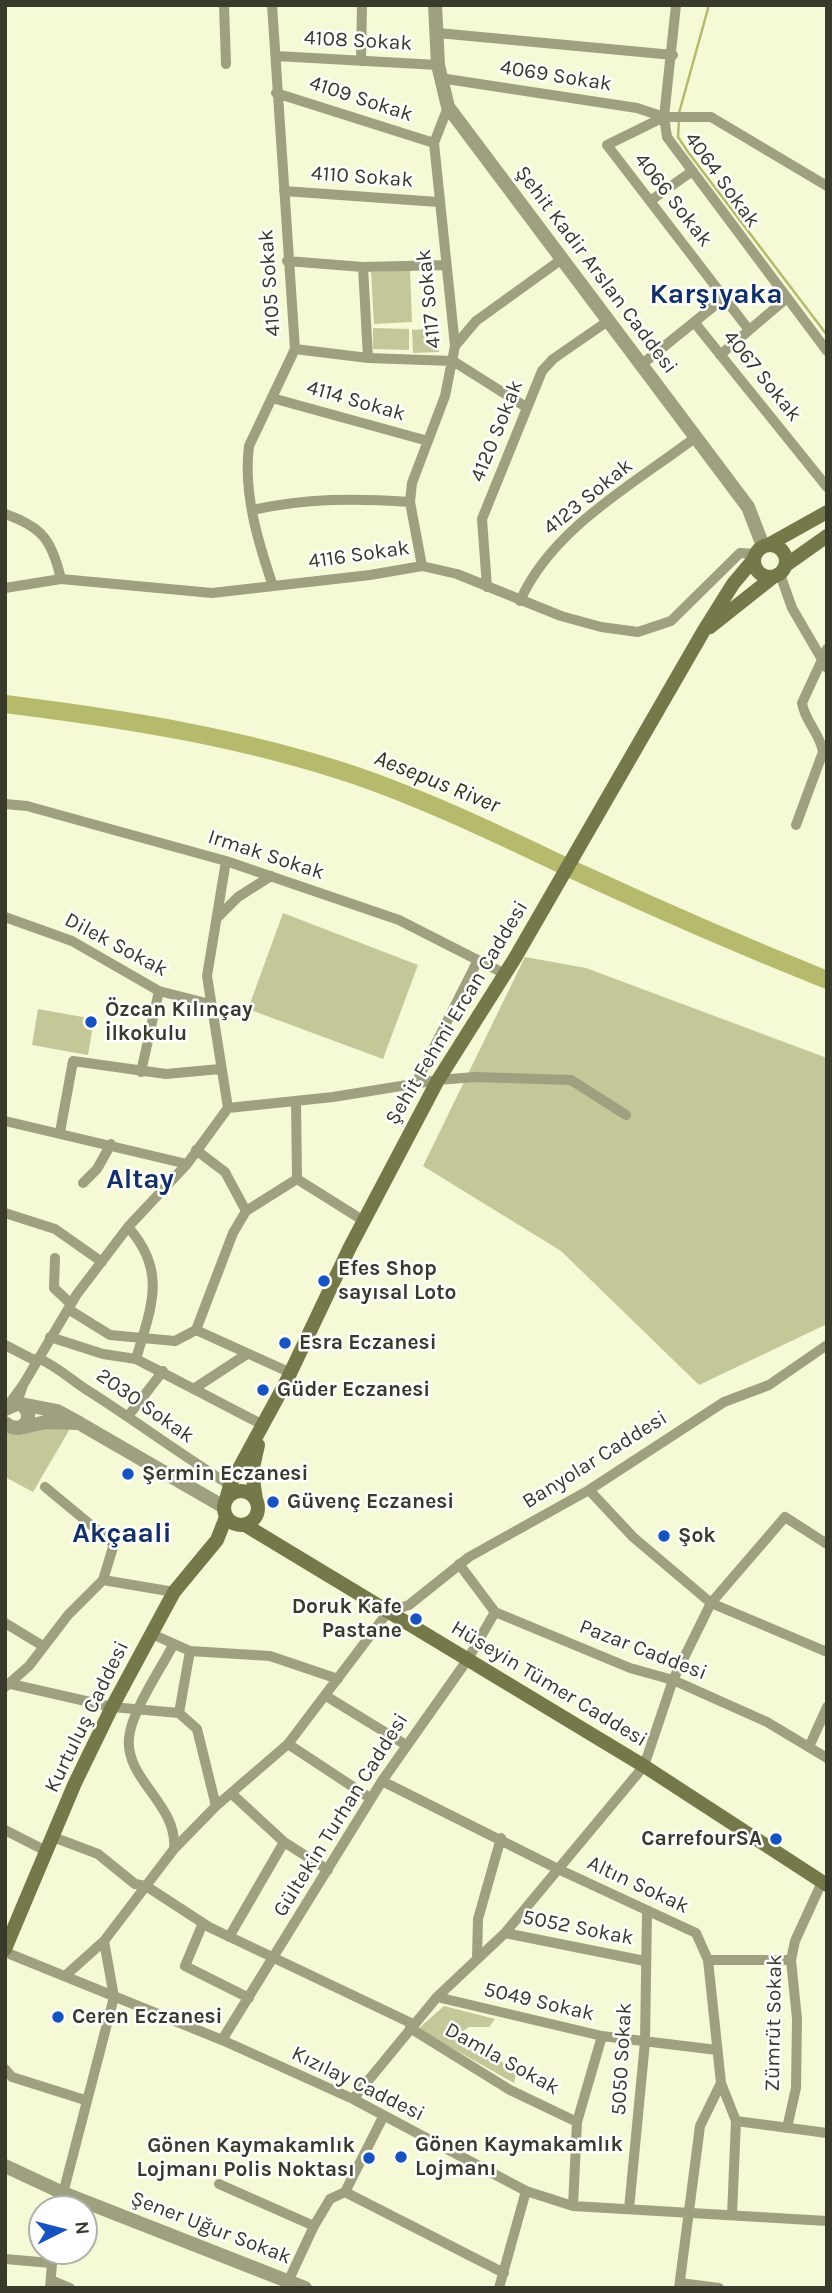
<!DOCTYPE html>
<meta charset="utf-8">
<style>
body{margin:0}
#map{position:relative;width:832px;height:2293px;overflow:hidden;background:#f6f9d5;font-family:Karla,sans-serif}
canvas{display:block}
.frame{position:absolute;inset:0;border:7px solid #393a2c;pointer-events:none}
.north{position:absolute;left:28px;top:2195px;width:70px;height:70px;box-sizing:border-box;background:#fff;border:2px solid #b0b0ab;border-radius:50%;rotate:84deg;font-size:19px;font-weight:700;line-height:28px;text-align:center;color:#393a2c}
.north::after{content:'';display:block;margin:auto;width:24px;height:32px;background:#1753bf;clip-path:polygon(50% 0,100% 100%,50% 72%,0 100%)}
</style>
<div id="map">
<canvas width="832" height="2293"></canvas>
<div class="frame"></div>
<div class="north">N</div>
</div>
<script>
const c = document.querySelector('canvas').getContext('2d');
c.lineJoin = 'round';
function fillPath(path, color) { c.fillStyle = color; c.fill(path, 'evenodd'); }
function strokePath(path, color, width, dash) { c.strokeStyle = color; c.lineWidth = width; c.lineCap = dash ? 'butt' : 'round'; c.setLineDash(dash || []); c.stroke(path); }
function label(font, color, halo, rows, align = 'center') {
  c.font = font + ' Karla,sans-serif'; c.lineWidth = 5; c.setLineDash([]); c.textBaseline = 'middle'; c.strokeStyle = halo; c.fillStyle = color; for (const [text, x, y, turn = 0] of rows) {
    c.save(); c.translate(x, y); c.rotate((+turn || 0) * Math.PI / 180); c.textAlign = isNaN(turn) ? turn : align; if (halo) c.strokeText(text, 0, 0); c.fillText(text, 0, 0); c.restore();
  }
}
fillPath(new Path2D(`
 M410,270L412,322L374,324L371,272Z
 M373,328L409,329V350L373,349Z
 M438,328L439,352L413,353L412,330Z
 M283,913L418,965L383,1059L248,1009Z
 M525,957L586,968L827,1058V1324L699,1385L561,1251L423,1166Z
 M38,1009L94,1019L88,1055L32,1045Z
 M71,1427L33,1492L5,1477V1432Z
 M444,2006L495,2019L489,2027H469L460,2033C468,2059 504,2054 516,2074L514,2083L418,2029Z`), '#c4c898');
strokePath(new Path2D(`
 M679,113L709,5
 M679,120L678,137L688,152L827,335`), '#b6ba6d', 2.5);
strokePath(new Path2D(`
 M5,704C125,719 241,737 357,776C435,803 509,840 584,875C664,912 745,947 827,980`), '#b6ba6d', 18);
strokePath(new Path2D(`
 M224,5L226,64
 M272,5L295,349L249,446C243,493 258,542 273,586
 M676,5L664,117L667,137L827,351
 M438,33L673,55
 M276,56L438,65
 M361,61L362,5
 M440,78L637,108L664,117H711L827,186
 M276,93L434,143
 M664,117L607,145L749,330
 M284,191L438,202
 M650,201L691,172
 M287,261L363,267L445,265
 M363,267L368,358
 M694,322L827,487
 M455,346L476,321L562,259
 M295,349L368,358L453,361L526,407
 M720,355L787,298
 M641,365L724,298
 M272,398L428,441
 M252,510C306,498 356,498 410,502
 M5,514C43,527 52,541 61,579L212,593L370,575L422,566L457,574L561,616L601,627L638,632L671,621L740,553L756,554
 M422,566L410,502L412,483L445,396L455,346L434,143L448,107
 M780,574L792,608L827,668
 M487,587L482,519L542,371L553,359L608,321
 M5,588L61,579
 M520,601C552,528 634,484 696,437
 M5,804L27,806L226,861L399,920L505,974
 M796,825L823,752C820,733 805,722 802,703L827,649
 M226,861L207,976L228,1108
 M5,917L72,941L159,991L210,1004
 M217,918L238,897L271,876
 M141,1072L159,991
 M416,1083L478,960
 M5,1121L187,1164
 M60,1132L73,1061L166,1074L220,1069
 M196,1150L225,1172L246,1211
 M297,1179L364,1221
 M83,1183L97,1169L111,1144
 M5,1213L55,1229L102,1262
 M128,1227C168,1272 151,1307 136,1359
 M55,1258L54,1288L71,1304
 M68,1309L110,1335L175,1341L196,1330
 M196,1330L233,1233L246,1211L297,1179L296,1101
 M196,1330L291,1373
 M50,1337L103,1354L136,1359L263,1425
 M5,1345L36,1361
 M38,1358C56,1366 68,1377 84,1388C133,1419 180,1454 230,1485
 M23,1385L77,1294L128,1227L187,1164L228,1108L333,1097L438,1080L475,1077L571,1080L626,1115
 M195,1388L247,1354
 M7,1407L23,1385L17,1403
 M129,1415L163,1371
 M589,1490L633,1537L711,1603L827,1652
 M459,1564L495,1612L630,1668L673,1680L767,1722L827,1758
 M103,1580L174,1592
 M5,1623L43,1646
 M152,1634L190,1651L270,1656L338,1679
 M173,1645C161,1669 131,1712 129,1738C125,1780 178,1804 174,1849
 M190,1651L179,1713L197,1729L216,1806
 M11,1684L112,1707L179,1713
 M5,1687L29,1666L68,1615L103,1580L114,1544L45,1487
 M326,1696L406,1745
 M288,1744L370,1798
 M809,1747L827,1707
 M382,1781L558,1869L696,1933L708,1960L721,2083L736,2121L732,2215
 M232,1794L284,1842L328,1870
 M5,1830L46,1851
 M53,1837L98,1854L135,1884L146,1886L209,1927L413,2024
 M203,1923L185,1966L249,1998
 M505,1933L645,1961
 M229,1937L284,1842
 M5,1952L222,2040L353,2099L526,2191L573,2206L827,2221
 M477,1958L478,1919L501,1838
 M708,1960H791
 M65,1976L104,1941L174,1849L216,1806L288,1744L388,1612L409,1605L469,1557L589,1490L724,1402L769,1385L827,1345
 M437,1997L602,2036L717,2050
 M410,2028L510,2090L577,2122
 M222,2040L382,1781L468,1659L495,1612
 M5,2069L12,2077L85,2100
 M353,2099L437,1997L505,1933L644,1766L673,1680L711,1603L785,1517L827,1544
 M736,2121L827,2133
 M787,2128L796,2088L797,2019L791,1960L795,1941L822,1882
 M219,2184L314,2226
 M345,2192L504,2273
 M573,2206L577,2122L602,2036
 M59,2209L114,1997L104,1941
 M629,2209L645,2042L647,1911
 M5,2259L51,2263
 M51,2280L70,2288
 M680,2283L719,2288
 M50,2288L53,2251
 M285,2288L314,2226L330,2199L345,2192L383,2117
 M499,2288L526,2191
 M679,2288L700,2126L721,2083`), '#9ea080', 10);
strokePath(new Path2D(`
 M435,5L438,65L448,107L748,507L763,546
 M5,1409L19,1403C39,1414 22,1438 5,1423
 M79,1423L224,1507
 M19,1428L46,1422L79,1423L57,1411L21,1404
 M5,2166L63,2193L305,2288`), '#9ea080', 14);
strokePath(new Path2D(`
 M754 561a16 16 0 1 1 32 0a16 16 0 1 1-32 0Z
 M768,545L827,512
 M786,565L827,536
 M710,627L773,577
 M224 1508a17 17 0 1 1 34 0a17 17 0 1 1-34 0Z
 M226,1500L230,1485L286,1382L350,1247L438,1080L515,958L703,632L733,584L754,559
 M256,1500L252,1472L258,1445
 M245,1525L644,1766L827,1885
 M5,1949L75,1783L112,1707L174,1592L217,1540L226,1517`), '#757848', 14);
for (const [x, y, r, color] of [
 [91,1022,7,"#1753bf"],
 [324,1281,7,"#1753bf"],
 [285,1343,7,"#1753bf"],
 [263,1390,7,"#1753bf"],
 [128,1474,7,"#1753bf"],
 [273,1502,7,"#1753bf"],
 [664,1536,7,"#1753bf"],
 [416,1619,7,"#1753bf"],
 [776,1839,7,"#1753bf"],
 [58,2017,7,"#1753bf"],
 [401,2157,7,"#1753bf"],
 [369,2158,7,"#1753bf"]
]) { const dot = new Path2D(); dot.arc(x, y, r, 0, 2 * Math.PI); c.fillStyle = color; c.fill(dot); strokePath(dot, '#fff', 2.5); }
label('21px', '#393a2c', '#fff', [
 ["4108 Sokak",358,41,3],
 ["4069 Sokak",556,76,9],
 ["4109 Sokak",361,99,18],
 ["4110 Sokak",362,177,4],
 ["4064 Sokak",722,180,54],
 ["4066 Sokak",673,200,52],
 ["Şehit Kadir Arslan Caddesi",596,270,53],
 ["4105 Sokak",270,283,-94],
 ["4117 Sokak",429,299,-96],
 ["4067 Sokak",762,376,51],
 ["4114 Sokak",356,401,16],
 ["4120 Sokak",497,431,-68],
 ["4123 Sokak",588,497,-39],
 ["4116 Sokak",359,555,-8],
 ["Irmak Sokak",266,855,18],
 ["Dilek Sokak",116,945,28],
 ["Şehit Fehmi Ercan Caddesi",457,1013,-59],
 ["2030 Sokak",145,1406,35],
 ["Banyolar Caddesi",595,1460,-32],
 ["Pazar Caddesi",643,1650,21],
 ["Hüseyin Tümer Caddesi",549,1684,31],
 ["Kurtuluş Caddesi",87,1717,-64],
 ["Gültekin Turhan Caddesi",341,1815,-58],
 ["Altın Sokak",638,1885,25],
 ["5052 Sokak",578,1928,11],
 ["5049 Sokak",539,2002,13],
 ["Zümrüt Sokak",774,2023,-89],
 ["Damla Sokak",502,2059,29],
 ["5050 Sokak",622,2059,-87],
 ["Kızılay Caddesi",358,2084,26],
 ["Şener Uğur Sokak",211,2228,21]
]);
label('bold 21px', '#393a2c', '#fff', [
 ["Özcan Kılınçay",105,1010],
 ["İlkokulu",105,1034],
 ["Efes Shop",338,1269],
 ["sayısal Loto",338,1293],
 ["Esra Eczanesi",299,1343],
 ["Güder Eczanesi",277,1390],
 ["Şermin Eczanesi",142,1474],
 ["Güvenç Eczanesi",287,1502],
 ["Şok",678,1536],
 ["Doruk Kafe",402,1607,"right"],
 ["Pastane",402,1631,"right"],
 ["CarrefourSA",762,1839,"right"],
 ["Ceren Eczanesi",72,2017],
 ["Gönen Kaymakamlık",415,2145],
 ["Lojmanı",415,2169],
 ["Gönen Kaymakamlık",355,2146,"right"],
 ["Lojmanı Polis Noktası",355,2170,"right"]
], 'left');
label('italic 23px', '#333413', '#fff', [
 ["Aesepus River",437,782,22]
]);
label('bold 28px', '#123065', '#fff', [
 ["Karşıyaka",716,295],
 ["Altay",140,1180],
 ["Akçaali",122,1534]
]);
</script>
